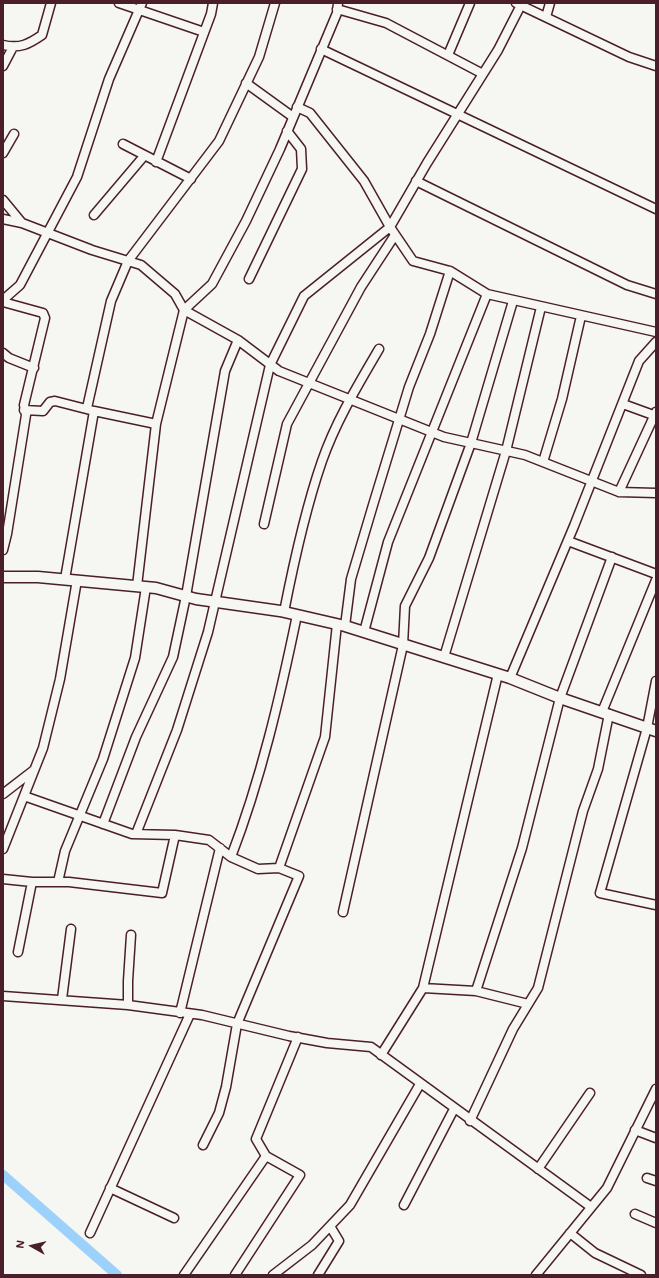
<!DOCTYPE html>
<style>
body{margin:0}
#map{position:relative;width:659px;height:1278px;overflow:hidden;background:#f6f6f2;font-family:Mali,sans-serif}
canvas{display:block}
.frame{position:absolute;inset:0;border:4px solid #4a1f2b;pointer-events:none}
.north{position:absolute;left:12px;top:1226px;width:40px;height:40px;-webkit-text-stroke:3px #f6f6f2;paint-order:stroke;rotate:278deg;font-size:11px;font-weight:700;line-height:16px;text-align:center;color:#4a1f2b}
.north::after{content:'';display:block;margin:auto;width:14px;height:18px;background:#4a1f2b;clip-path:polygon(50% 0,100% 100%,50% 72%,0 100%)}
</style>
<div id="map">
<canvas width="659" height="1278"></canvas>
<div class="frame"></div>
<div class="north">N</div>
</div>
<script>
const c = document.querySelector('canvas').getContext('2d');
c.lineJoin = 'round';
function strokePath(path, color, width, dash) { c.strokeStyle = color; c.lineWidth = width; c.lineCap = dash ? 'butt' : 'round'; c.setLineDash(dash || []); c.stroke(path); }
strokePath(new Path2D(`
 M3,1175L117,1275`), '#9bd1fa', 10);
const minor = new Path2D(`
 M119,3L204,32
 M516,3L629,57L656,66
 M337,9L386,23L483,74
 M546,17L550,3
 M3,45C20,49 29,44 42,35L51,3
 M321,49L656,209
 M448,55L470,3
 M3,66L13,47
 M246,83L293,117
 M123,144L191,179
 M3,153L14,134
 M156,162L211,14L213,3
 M416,181L627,285L656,294
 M3,200L22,223
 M94,215L144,156
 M3,219L22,223L92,250L141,265L175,294L184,310L238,340L279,371L444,437L525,455L619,492L656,493
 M450,271L487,294L656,332
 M249,279L302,169L301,149L287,131
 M3,300L20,285L77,177L109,79L142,3
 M3,302L43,313L45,318L24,405L26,415L7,534L3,550
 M3,353L9,358L34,368
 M623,404L656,416
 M87,408L111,301L128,261L219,141L259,57L275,3
 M24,410L43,411L50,402L55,401L94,411L65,579
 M94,411L156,424
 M543,462L562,399L581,316
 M619,492L656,412
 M264,524L287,424L361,287L395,235
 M568,541L656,574
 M77,580L60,679L43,748L24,796L132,834L175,835L209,840L231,857
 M137,586L156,424L184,310L212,284L246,221L280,149L337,13L338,3
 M284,612C294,561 305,510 322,461C336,421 358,385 379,349
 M345,626L351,579L373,505L409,387L430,334L450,271L413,261L390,227L427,163L498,50L522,3
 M364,632L388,542L487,294
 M444,657L506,451L541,307
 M510,678L574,526L639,361L656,342
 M656,681L647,728L600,893L656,905
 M602,712L656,580
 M3,794L34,770
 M103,824L136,737L173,657L186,596L225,371L238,340
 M136,834L177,730L208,632L270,365L304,296L390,227L364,181L310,113L297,107
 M3,849L24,796
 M279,868L258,869L231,857C261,779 280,697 297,615
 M3,879L32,882H69L162,893L175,835
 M58,882L65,851L103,759L135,658L146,587
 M343,912L403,645L405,606L429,558L471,443L513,301
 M18,952L32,882
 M423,988L476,991L528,1004
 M476,991L522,848L560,698L612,557
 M3,996L128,1005L202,1015L289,1036L327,1043L371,1047L591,1207
 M62,999L71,929
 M128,1005V981L131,935
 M180,1013L220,848
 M381,1055L423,988L498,674
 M470,1121L513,1029L538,988L583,811L598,769L609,714
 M635,1130L656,1138
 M203,1145L219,1113L226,1087L237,1024L299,876L279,868L325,737L337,624
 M538,1169L590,1093
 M647,1178L656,1181
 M110,1188L174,1218
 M404,1205L454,1109
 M635,1214L656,1223
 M90,1233L190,1014
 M570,1233L595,1253L641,1275
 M184,1275L266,1156L256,1139L298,1037
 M235,1275L300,1175L266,1156
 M273,1275L312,1245L350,1205L420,1084
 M318,1275L339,1241L330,1226
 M536,1275L607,1188L656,1089`);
const tertiary = new Path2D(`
 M3,577H38L156,588L196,599L280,611L345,626L510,678L560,698L656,731`);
strokePath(minor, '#4a1f2b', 11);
strokePath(tertiary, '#4a1f2b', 13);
strokePath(minor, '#f6f6f2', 8);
strokePath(tertiary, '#f6f6f2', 10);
</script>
